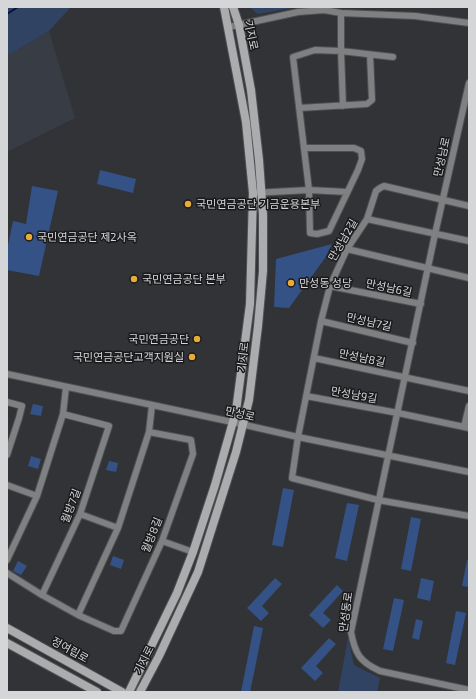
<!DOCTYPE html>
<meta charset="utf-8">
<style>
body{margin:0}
#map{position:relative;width:476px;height:699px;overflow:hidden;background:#313336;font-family:"Exo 2",sans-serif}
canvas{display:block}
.frame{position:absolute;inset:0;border:8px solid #d5d6d8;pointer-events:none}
</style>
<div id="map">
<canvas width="476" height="699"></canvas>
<div class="frame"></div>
</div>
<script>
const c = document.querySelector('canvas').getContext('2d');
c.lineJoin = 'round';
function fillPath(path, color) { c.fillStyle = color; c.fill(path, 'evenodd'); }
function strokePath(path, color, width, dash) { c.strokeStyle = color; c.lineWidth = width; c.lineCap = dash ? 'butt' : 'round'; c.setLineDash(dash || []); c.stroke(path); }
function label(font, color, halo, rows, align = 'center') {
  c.font = font + ' "Exo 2","Noto Sans KR",sans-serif'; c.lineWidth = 3; c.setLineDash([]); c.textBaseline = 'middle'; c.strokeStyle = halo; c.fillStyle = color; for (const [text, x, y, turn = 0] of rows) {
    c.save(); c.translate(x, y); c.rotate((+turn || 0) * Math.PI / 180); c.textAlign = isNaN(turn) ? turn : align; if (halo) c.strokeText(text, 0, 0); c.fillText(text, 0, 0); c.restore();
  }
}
fillPath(new Path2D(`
 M49,31L75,118L7,152V56Z`), '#373c45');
fillPath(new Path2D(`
 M7,7H71L49,31L7,56Z
 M250,7H297L258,14L255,12Z
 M348,638L354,665L380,678L377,692H338Z`), '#314362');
strokePath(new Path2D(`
 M7,14L18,7`), '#001442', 2);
fillPath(new Path2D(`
 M100,170L136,179L133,193L97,184Z
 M32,186L58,191L39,276L7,270V250L13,221L26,224Z
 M332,244L325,258L289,308L274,307L276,259Z
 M33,404L43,406L41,416L30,414Z
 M31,456L41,459L38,469L28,466Z
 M109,461L118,463L116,472L106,470Z
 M283,488L294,490L283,547L272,545Z
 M347,503L359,505L347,561L335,558Z
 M411,517L421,519L411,571L401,569Z
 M113,556L124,560L121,569L110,565Z
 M467,560H469V587L462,586Z
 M18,561L27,566L21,575L13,571Z
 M275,578L282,584L262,606L269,613L261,621L247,608Z
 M421,578L434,581L430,601L417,598Z
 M337,585L343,591L323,613L331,620L323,628L309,615Z
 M394,598L404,600L393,651L383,649Z
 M456,611L466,613L455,665L446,663Z
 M416,619L423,621L419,640L412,638Z
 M254,626L263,628L254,673L250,692H241Z
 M329,638L336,644L316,666L323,673L315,681L301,668Z`), '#345286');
const street = new Path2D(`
 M341,13V51L393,57
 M229,27L298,12L324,10L341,13L415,16L469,23
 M469,83L435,234L351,632C355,654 360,662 380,671L469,690
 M299,108L367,104L372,100L370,55
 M305,148H354L361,151L362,159L358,170L329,231L317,234L310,233L309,190L293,57L315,50L341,51L343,106
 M253,193L309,190L347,192
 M469,206L384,186L380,188L376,191L367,219L347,249L330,286L321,321L298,437L292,478L378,500L469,516
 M367,219L469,241
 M347,249L469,278
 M330,286L421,304
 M321,321L413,343
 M314,358L469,391
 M7,374L232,422L298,437L469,472
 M306,396L398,413L469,428
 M7,402L22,406L19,418L7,455
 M464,427L469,406
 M7,485L37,496
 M80,514L118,528
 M162,541L193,552
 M7,560L37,496L63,414L66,387
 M7,573L42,595L78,615L114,631H121L162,541L193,454L191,440L149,432
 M42,595L80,514L109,426L63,414
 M78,615L118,528L149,432L152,405`);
const secondary = new Path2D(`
 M7,628L122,692
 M7,643L97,692
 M129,692L177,593L193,552L215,485L236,411L250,304L253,193L246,122L224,7
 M140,692L159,656L198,572L236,452L249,400L258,326L263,271V215L259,160L251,90L239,25L233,7`);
strokePath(street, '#4f5053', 8);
strokePath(secondary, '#4f5053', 10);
strokePath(street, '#7f8081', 6);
strokePath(secondary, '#aaacae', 8);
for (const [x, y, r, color] of [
 [188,204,4,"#e6ac36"],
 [29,237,4,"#e6ac36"],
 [134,279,4,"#e6ac36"],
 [291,283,4,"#e6ac36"],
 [197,339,4,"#e6ac36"],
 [192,357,4,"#e6ac36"]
]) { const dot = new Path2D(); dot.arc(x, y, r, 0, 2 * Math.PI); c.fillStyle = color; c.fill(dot); strokePath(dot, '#1a1a1c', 1.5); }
label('11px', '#d5d6d8', '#1a1a1c', [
 ["기지로",251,35,78],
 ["만성남로",442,157,-77],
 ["만성남2길",343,240,-60],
 ["만성남6길",389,288,12],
 ["만성남7길",369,322,13],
 ["기지로",243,357,-83],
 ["만성남8길",362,358,12],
 ["만성남9길",354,395,10],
 ["만성로",240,414,13],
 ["월방7길",71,506,-69],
 ["월방8길",152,535,-68],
 ["만성동로",346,612,-82],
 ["정여립로",70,650,29],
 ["기지로",144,660,-63]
]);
label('11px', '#d5d6d8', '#1a1a1c', [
 ["국민연금공단 기금운용본부",196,204],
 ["국민연금공단 제2사옥",37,237],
 ["국민연금공단 본부",142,279],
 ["만성동 성당",299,283],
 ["국민연금공단",189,339,"right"],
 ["국민연금공단고객지원실",184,357,"right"]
], 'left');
</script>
